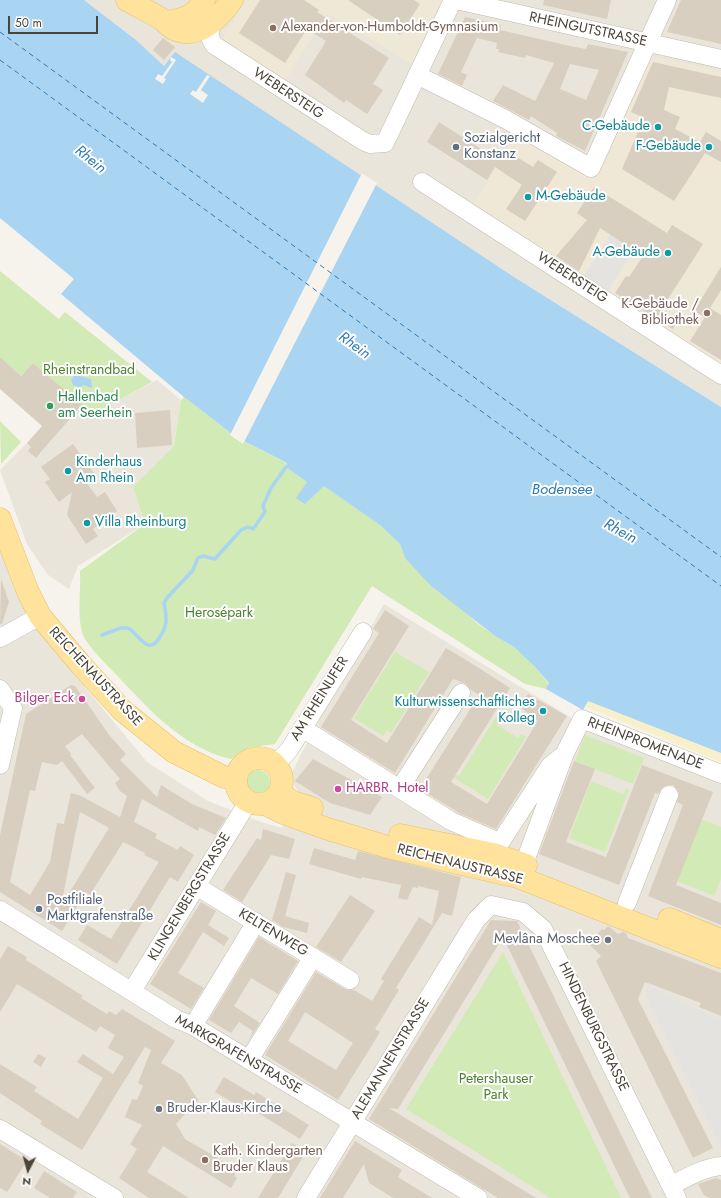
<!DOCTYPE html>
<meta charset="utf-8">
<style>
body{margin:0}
#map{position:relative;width:721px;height:1198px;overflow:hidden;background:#f6f3ec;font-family:Jost,sans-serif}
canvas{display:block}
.north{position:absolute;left:8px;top:1150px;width:40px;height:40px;-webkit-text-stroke:3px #fff;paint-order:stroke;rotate:186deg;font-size:11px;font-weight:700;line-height:16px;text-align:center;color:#4b4439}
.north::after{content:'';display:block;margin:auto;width:14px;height:18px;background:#4b4439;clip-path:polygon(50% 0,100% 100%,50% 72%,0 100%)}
.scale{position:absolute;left:8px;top:16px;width:90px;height:18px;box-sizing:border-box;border:2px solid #4b4439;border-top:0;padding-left:5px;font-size:12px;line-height:14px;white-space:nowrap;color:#4b4439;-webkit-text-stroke:3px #fff;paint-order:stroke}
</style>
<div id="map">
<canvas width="721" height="1198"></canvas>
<div class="north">N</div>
<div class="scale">50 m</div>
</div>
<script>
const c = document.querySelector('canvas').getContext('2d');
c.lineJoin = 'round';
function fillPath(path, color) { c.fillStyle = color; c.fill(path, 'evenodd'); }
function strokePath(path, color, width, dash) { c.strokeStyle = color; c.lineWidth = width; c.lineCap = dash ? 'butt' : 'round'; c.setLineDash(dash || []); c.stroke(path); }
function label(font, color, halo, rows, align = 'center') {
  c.font = font + ' Jost,sans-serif'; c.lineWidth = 4; c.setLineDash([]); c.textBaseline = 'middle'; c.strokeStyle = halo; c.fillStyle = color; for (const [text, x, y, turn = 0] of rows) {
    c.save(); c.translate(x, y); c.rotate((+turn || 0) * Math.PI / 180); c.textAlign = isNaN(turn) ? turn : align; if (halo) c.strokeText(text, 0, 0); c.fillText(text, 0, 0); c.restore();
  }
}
fillPath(new Path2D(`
 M84,0H721V407L514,277L175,53L164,66L136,40Z
 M157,380L181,400L174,446L133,487L145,524L78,566L69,589L48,575L27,544L0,470L27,443L40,454L81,406L97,412Z
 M0,542L37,629L147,762L208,801L258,821L282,828L298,790L291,782L292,772L324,710L384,604L575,720L721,779V1198H0Z`), '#eae5da');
fillPath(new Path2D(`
 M246,0H444L414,65L327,14L285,81L220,42Z
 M648,56L721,71V370L471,207L500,161L498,160L518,133L570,166L605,164Z`), '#efe8d6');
fillPath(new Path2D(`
 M0,271L59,319L65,312L152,382L97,412L82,406L33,363L21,376L0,357Z
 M184,397L236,437L288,464L286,467L307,482L297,498L306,503L324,485L380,525L400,544L405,558L477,623L495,636L514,647L535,667L549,684L546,689L525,684L372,586L275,744L248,748L231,759C181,748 144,704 110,668C102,660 85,643 82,632C77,613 81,591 80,571L145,524L133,487L174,446L181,400Z
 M0,421L21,442L1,464Z
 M395,652L429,672L391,733L387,730L383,736L354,718Z
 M496,717L500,719L497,725L518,738L521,734L526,737L488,799L453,777L455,774L459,776Z
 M585,735L644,758L633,784L575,761Z
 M246 782a12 12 0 1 1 24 0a12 12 0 1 1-24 0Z
 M591,781L623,794L626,789L629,790L605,852L569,838Z
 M699,818L721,827V879L714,896L677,881Z
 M503,952L621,1198H551L406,1109Z`), '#d2eab5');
fillPath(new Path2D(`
 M588,701L721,753V762L585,706Z`), '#f9efc9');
fillPath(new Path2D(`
 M610,235L634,250L606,294L582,279Z
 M648,985L694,1008L721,1019V1148L646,998Z`), '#e5e3e0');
fillPath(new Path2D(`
 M0,0H84L136,40L164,66L175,52L514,277L721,407V753L588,701L583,710L546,689L549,683L535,667L514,647L495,636L430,585L405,558L400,544L380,525L324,486L305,504L296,498L307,482L286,467L287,463L236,437L184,397L61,294L74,279L0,218Z
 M75,375L91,379L92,388L84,385L79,387L73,385L71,380Z`), '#a9d4f2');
fillPath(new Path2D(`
 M171,57L176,60L164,78L166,79L163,84L155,79L158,74L162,76L172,62L170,60Z
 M207,75L210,76L201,90L208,95L203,103L190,94L193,90L196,92Z
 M362,173L377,183L243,444L230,435Z`), '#f6f3ec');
strokePath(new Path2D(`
 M102,635L121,628H128C135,632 141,642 148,645C157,648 167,626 166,619C166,613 165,608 164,603L167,598L193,570L198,558L203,556L215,559L241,530L248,527L253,529L265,512L263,506L271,488L286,467`), '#a9d4f2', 3.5);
strokePath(new Path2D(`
 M0,32L721,557
 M0,60L721,586`), '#2e7ab2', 1, [5, 4]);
fillPath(new Path2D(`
 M260,0H304L319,10L317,12L389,58L373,84L383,90L367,114L346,100L344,103L305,75L326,41L307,29L285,63L239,33Z
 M348,0H414L420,4L400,35Z
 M544,0H611L607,19L543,5Z
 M681,0H721V44L667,32Z
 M465,17L501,25L500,30L570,46L586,49L588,44L628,52L585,151L556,136L557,133L531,116L529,120L493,101L503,85L535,101L554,63L526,55L525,58L498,52L499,49H496L497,43L477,38L461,72L467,75L462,86L438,74ZM570,64L599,70L586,100L560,89Z
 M163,38L175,47L164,60L153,50Z
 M653,62L721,77V98L669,87L664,110L680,117L675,129L700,142L706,132L721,141V162L705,153L674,201L622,169L644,118L631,112Z
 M439,122L498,160L504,149L533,167L538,160L557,172L525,221L506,209L522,185L495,167L487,180L427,142Z
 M594,187L667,233L672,225L703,244L661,310L678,321L673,329L615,293L626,276L629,277L643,256L600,228L579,271L556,256L587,220L577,213Z
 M721,267V290L710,308L721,315V360L690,341L705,317L694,311Z
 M0,357L21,376L33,363L82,405L36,458L28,451L31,447L27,443L42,426L0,389Z
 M170,410L172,445L137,448L135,413Z
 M73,444L95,475L86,482L97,497L105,492L117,511L93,529L98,536L86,544L67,515L72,492L59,502L45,482L50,479L41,467Z
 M1,579L9,602L2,624H0Z
 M385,610L409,626L351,720L387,743L446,648L471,663L510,688L451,782L487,804L538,721L520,707L528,694L567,716L496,829L461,814L420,789L479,695L471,690L466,684L453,679L395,773L321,727L379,633L373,629Z
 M71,685L75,686L110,736L126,754L120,760L157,797L161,785L192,804L226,818L215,835L199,827L198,831L142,799L134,822L157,834L155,838L178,850L180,846L194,855L178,882L170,877L117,964L78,940L87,925L111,939L159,862L144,855L145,853L123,842L90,895L86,892L62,931L0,892V835L26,714ZM82,734L120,779L115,783L120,791L127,796L120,817L79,795L71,793L64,824L57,823L50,862L30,895L10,882L30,790L35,791L42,762L57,765L62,761L87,794L95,788L70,755L71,754L65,746ZM80,812L109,828L61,906L75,835Z
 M313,759L382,797L370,815L330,803L295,781Z
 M574,761L595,769L566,842L606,857L642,765L713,792L676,885L721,903V925L648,896L683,805L677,802L679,793L673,785H668L663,787L658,794L655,793L619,885L539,854Z
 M263,829L295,839L289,859L271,855L242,902L223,890L257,838L261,840Z
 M314,848L355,860L358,851L461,877L452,916L442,913L420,949L396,988L399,990L375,1029L380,1032L338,1100L265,1055L316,972L345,989L354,990L372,1001L384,981L381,979L419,917L432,925L439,891L418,886V888L413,887L407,900L398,898L401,885L362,877L361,879L309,864ZM305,1012L353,1043L336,1070L288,1041Z
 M286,872L296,875L285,916L309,923L307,933L283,927L272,920Z
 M350,895L375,911L341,962L316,947Z
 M201,902L216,911L208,925L229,938L224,946L203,932L178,973L204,988L191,1009L150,984Z
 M491,920L517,921L652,1198H630L503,937L398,1109L389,1108L536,1198H498L369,1119Z
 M608,926L618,934L623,932L626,933L628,938L721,973V1016L699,1007L701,1003L645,982L638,999L713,1148L693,1158L596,961L601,956L590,945L594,940L593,939L602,929L604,930Z
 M259,937L298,961L278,994L251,978L234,1006L260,1023L247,1043L253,1031L239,1022L231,1033L209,1020Z
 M8,946L27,957L26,960L83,996L81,998L107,1014L109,1011L116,1015L122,1009L175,1041L161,1063L182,1075L198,1100L176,1124L185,1139L238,1170L234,1176L237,1178L231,1188L163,1146L147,1172L189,1198H149L119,1178L137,1149L130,1144L142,1125L125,1117L132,1099L137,1100L143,1086L138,1083L151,1050L145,1047L82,1150L40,1124L42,1121L0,1093V1064L37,1087L34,1091L78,1119L103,1078L77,1062L83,1054L113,1074L124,1057L108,1048L115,1035L100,1026L96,1032L17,984L0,1012V959Z
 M38,1054L46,1058L41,1067L33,1062Z
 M224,1077L254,1095L256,1092L309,1125L300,1139L247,1106L245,1110L215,1092Z
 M355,1141L402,1170L398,1177L432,1198H393L369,1183L364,1164L343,1198H320Z
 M292,1143L306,1152L278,1198H258Z
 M0,1144L27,1161L7,1192L0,1188Z
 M44,1171L77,1192L73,1198H50L34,1188Z
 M716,1178L721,1180V1198H710L704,1195L698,1184Z`), '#d8cfc1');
const minor = new Path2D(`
 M456,0L721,59
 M211,24C209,33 209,38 214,45L363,141L370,144L385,143L453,0
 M417,75L505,119L591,168L667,0
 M422,182L721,375
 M0,638L40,616
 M0,689L13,708L0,765
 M302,728L451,821L499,842
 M275,765L289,750L363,632
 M400,788L461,693
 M494,852L550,766L561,757
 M524,864L565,753L582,719L721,774
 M196,886L350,980
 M627,903L669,795
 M0,910L176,1019L193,1026L478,1198
 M132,991L248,802
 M193,1026L256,922
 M249,1060L313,957
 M0,1129L114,1198
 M672,1185C688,1177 703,1168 721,1166
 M306,1198L476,920L491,905L523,912L543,929L677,1198`);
const major = new Path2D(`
 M127,0C139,7 153,13 164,21C167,24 170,27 174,29C198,40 219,18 232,0
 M165,22C182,20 195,17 204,0
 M0,519L28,592L40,616L81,665L122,710L174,752L224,777L235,779
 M236 781a23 23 0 1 1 46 0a23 23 0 1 1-46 0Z
 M279,792L293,802L312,808
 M265,804L283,813L328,829L388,847L518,877L721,957
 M400,835L493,854L526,865
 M669,919L721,940`);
strokePath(minor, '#c2bbae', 19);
strokePath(major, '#e6c16a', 23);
strokePath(minor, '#fff', 18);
strokePath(major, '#ffe39c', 22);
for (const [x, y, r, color] of [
 [273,28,4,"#8d6e63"],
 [658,127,4,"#0f9aa8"],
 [456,147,4,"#5c6f8a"],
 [709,147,4,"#0f9aa8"],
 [528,197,4,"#0f9aa8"],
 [668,253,4,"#0f9aa8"],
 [707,313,4,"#8d6e63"],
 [50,406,4,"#2e9e5b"],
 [68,471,4,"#0f9aa8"],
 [87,523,4,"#0f9aa8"],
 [82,699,4,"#d1479c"],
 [543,711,4,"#0f9aa8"],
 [338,789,4,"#d1479c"],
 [39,909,4,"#5c6f8a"],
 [608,940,4,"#6b7280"],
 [159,1109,4,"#6b7280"],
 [205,1160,4,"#8d6e63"]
]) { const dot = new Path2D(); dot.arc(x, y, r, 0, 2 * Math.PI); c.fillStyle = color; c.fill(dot); strokePath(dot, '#fff', 1.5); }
label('14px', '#785e54', '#fff', [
 ["Alexander-von-Humboldt-Gymnasium",281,28],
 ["K-Gebäude /",699,305,"right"],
 ["Bibliothek",699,321,"right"],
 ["Kath. Kindergarten",213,1152],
 ["Bruder Klaus",213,1168]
], 'left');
label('14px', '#4b4439', '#fff', [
 ["RHEINGUTSTRASSE",588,30,12],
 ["WEBERSTEIG",288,94,33],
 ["WEBERSTEIG",572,278,33],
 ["REICHENAUSTRASSE",95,677,47],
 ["AM RHEINUFER",320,699,-58],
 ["RHEINPROMENADE",645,744,21],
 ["REICHENAUSTRASSE",460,865,14],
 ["KLINGENBERGSTRASSE",190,897,-59],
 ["KELTENWEG",273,933,31],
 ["HINDENBURGSTRASSE",593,1027,64],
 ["MARKGRAFENSTRASSE",238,1055,30],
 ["ALEMANNENSTRASSE",391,1059,-59]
]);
label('14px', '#0d838f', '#fff', [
 ["C-Gebäude",650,127],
 ["F-Gebäude",701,147],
 ["M-Gebäude",536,197,"left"],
 ["A-Gebäude",660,253],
 ["Kinderhaus",76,463,"left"],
 ["Am Rhein",76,479,"left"],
 ["Villa Rheinburg",95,523,"left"],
 ["Kulturwissenschaftliches",535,703],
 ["Kolleg",535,719]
], 'right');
label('14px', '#4e5e75', '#fff', [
 ["Sozialgericht",464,139],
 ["Konstanz",464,155],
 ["Postfiliale",47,901],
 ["Marktgrafenstraße",47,917]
], 'left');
label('14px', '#4a7f2a', '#fff', [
 ["Rheinstrandbad",89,371],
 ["Herosépark",219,614],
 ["Petershauser",496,1080],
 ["Park",496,1096]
]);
label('14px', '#27864d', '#fff', [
 ["Hallenbad",58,398],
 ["am Seerhein",58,414]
], 'left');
label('14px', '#b23c85', '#fff', [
 ["Bilger Eck",74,699],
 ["HARBR. Hotel",346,789,"left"]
], 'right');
label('14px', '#5b616d', '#fff', [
 ["Mevlâna Moschee",600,940],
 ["Bruder-Klaus-Kirche",167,1109,"left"]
], 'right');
label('italic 15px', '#2e7ab2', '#fff', [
 ["Rhein",90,160,39],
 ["Rhein",354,346,36],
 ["Bodensee",562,490],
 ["Rhein",620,532,29]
]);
</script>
